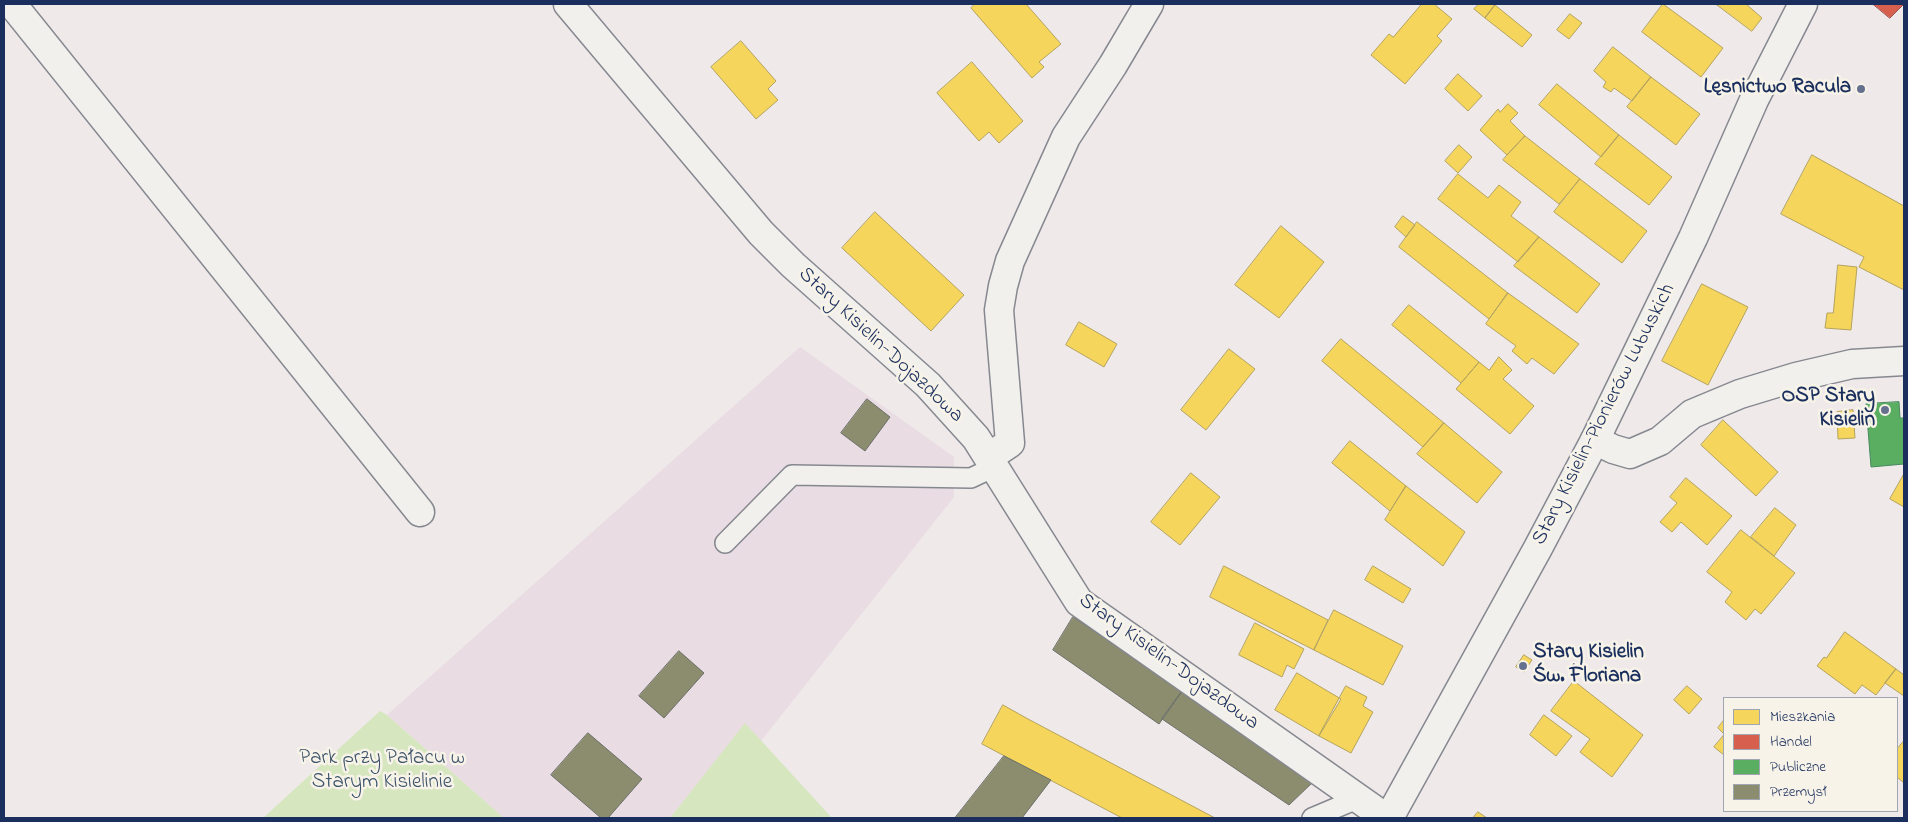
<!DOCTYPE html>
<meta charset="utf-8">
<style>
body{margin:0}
#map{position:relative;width:1908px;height:822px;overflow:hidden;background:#efe9e9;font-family:"Indie Flower",sans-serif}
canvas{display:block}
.frame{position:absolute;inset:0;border:5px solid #1b2f5e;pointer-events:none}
.legend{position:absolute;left:1723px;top:697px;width:175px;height:115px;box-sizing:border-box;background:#f7f3e8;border:1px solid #9fa5b1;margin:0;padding:6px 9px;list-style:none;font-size:15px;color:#1b2f5e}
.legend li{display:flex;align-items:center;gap:10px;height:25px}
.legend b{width:25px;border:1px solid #9fa5b1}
</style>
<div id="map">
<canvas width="1908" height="822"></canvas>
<div class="frame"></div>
<ul class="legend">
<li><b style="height:14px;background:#f6d55c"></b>Mieszkania</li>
<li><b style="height:14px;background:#d6604d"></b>Handel</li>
<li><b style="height:14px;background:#5aae61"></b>Publiczne</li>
<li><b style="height:14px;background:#8c8c6e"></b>Przemysł</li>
</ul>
</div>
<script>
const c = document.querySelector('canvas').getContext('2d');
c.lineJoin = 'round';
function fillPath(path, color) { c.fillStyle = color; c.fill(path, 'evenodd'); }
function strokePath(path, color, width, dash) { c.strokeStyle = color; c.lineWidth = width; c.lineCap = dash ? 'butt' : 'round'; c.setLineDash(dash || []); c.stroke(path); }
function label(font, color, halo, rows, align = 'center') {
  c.font = font + ' "Indie Flower",sans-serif'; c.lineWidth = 5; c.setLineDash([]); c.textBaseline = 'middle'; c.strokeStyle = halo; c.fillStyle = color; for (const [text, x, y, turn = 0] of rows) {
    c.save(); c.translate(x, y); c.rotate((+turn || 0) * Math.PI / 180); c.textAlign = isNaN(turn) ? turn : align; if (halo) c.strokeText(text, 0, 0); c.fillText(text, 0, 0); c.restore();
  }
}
fillPath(new Path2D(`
 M800,347L954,457V497L761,741L745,724L670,818H504L387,715Z`), '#e9dce3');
fillPath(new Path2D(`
 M380,711L387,715L504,818H263Z
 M745,723L832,818H670Z`), '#d6e6bf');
const homes = new Path2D(`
 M975,4H1026L1061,44L1039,62L1044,67L1032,78L971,8Z
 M1422,4H1434L1452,19L1437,36L1442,41L1405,84L1371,55L1389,34L1393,37Z
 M1479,4H1494L1495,5L1485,18L1474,9Z
 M1663,4L1723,48L1701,77L1642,32Z
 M1716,4H1746L1762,18L1752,31Z
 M1495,5L1532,35L1522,47L1485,18Z
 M1570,14L1582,23L1569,39L1557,30Z
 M741,41L776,81L768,89L778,100L756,119L711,67Z
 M1613,47L1651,77L1632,101L1614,88L1611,92L1603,87L1606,82L1594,71Z
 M972,62L1023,121L999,143L989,132L979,141L937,93Z
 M1458,74L1482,96L1468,111L1445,89Z
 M1651,77L1700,114L1676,145L1627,107Z
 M1557,84L1619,135L1601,157L1539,105Z
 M1508,104L1518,113L1510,121L1525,136L1507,155L1480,130L1498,109L1500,112Z
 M1619,135L1672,177L1649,205L1595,164Z
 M1525,136L1580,179L1559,204L1503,160Z
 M1459,145L1472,157L1458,173L1445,161Z
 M1812,155L1904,206V290L1859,267L1864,257L1781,214Z
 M1458,174L1488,198L1499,185L1521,202L1511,216L1539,237L1518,262L1438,199Z
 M1580,179L1647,231L1622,263L1554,212Z
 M875,212L964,295L931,331L842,248Z
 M1403,216L1415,225L1406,237L1395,227Z
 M1417,222L1508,293L1489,319L1399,247Z
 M1281,226L1324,262L1279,318L1235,285Z
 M1539,237L1600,284L1577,313L1514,266Z
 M1838,265L1857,267L1851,330L1825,328L1827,313H1833Z
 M1702,284L1748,307L1708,385L1662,361Z
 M1508,293L1579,344L1554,374L1532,358L1527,364L1512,351L1516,346L1486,324Z
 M1409,305L1479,362L1461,383L1392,325Z
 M1079,322L1117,344L1104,367L1066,345Z
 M1341,339L1444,423L1423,447L1322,361Z
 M1229,349L1255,369L1206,430L1181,410Z
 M1499,357L1512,370L1503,379L1534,406L1510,434L1456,389L1479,362L1489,370Z
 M1853,410L1855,438L1838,439L1837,412Z
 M1723,420L1778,472L1756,496L1701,445Z
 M1444,423L1502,472L1477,503L1417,454Z
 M1350,441L1406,486L1390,511L1332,463Z
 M1191,473L1220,497L1180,545L1151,522Z
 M1904,474V507L1890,499Z
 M1686,478L1732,516L1707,545L1681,522L1672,532L1660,522L1677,503L1670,497Z
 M1406,486L1465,532L1443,566L1385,520Z
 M1775,508L1796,525L1774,556L1751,537Z
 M1741,530L1795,573L1761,614L1755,609L1746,620L1725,602L1732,592L1707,572Z
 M1224,566L1328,620L1314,650L1210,597Z
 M1373,566L1411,589L1403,603L1365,580Z
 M1334,610L1403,646L1383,685L1314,650Z
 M1255,623L1304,649L1294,669L1287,665L1282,677L1239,655Z
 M1845,632L1896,669L1876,695L1862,685L1855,694L1817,666L1824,657L1826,658Z
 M1524,655L1532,660L1524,672L1516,667Z
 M1896,669L1904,675V696L1885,683Z
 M1297,673L1341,699L1319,736L1275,710Z
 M1574,681L1643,735L1612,777L1580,752L1590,739L1551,711Z
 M1346,686L1367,697L1363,706L1373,712L1351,753L1319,736Z
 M1687,686L1702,699L1689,714L1674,700Z
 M1003,705L1028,719L1215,818H1122L982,744Z
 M1544,715L1572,736L1556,756L1530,735Z
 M1724,720V734L1718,728Z
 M1724,735V755L1714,747Z
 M1904,741V783L1897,777V749Z
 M1478,812L1487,818H1473Z`);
fillPath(homes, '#f6d55c');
strokePath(homes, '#b4a35d', 1);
const shops = new Path2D(`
 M1873,4H1904L1890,18Z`);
fillPath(shops, '#d6604d');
strokePath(shops, '#9e5152', 1);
const public = new Path2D(`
 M1899,402L1900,418H1904V464L1871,467L1866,404Z`);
fillPath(public, '#5aae61');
strokePath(public, '#478860', 1);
const industry = new Path2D(`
 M867,399L890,417L865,451L841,433Z
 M1073,617L1183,690L1159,724L1053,650Z
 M679,651L704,673L664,718L639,696Z
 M1183,690L1313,782L1289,805L1162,719Z
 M588,733L642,779L608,818H601L551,775Z
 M1004,756L1051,780L1022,818H955Z`);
fillPath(industry, '#8c8c6e');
strokePath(industry, '#6a7069', 1);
const service = new Path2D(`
 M725,543L792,475L971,478L994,467
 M1312,818L1357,799`);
const minor = new Path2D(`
 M12,4L420,512
 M568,4L761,233L793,265L928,385L976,438L1079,602L1386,818
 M1595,440L1613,449L1630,454L1660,441L1692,414L1740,394L1796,377L1852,364L1904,361
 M989,457L1010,443L999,310L1003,286L1010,261L1066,137L1113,65L1149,4`);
const tertiary = new Path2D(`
 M1389,818L1538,548L1595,440L1693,238L1754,100L1803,4`);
strokePath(service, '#868890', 22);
strokePath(minor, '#868890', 31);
strokePath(tertiary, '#868890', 31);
strokePath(service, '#f2f0ec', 19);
strokePath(minor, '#f2f0ec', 28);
strokePath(tertiary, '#f2f0ec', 28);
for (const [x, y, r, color] of [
 [1861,89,5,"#65708f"],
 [1885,410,5,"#65708f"],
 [1523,666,5,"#65708f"]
]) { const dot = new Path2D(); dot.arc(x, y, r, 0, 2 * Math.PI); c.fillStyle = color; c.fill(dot); strokePath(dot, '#f7f3e8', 2); }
label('bold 21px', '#1b2f5e', '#f7f3e8', [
 ["Lęsnictwo Racula",1851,89],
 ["OSP Stary",1875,398],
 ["Kisielin",1875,422],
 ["Stary Kisielin",1533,654,"left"],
 ["Św. Floriana",1533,678,"left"]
], 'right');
label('21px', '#1b2f5e', '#f7f3e8', [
 ["Stary Kisielin-Dojazdowa",880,346,43],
 ["Stary Kisielin-Pionierów Lubuskich",1605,415,-63],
 ["Stary Kisielin-Dojazdowa",1168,663,36]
]);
label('21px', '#3c536b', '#f7f3e8', [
 ["Park przy Pałacu w",382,760],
 ["Starym Kisielinie",382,784]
]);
</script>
